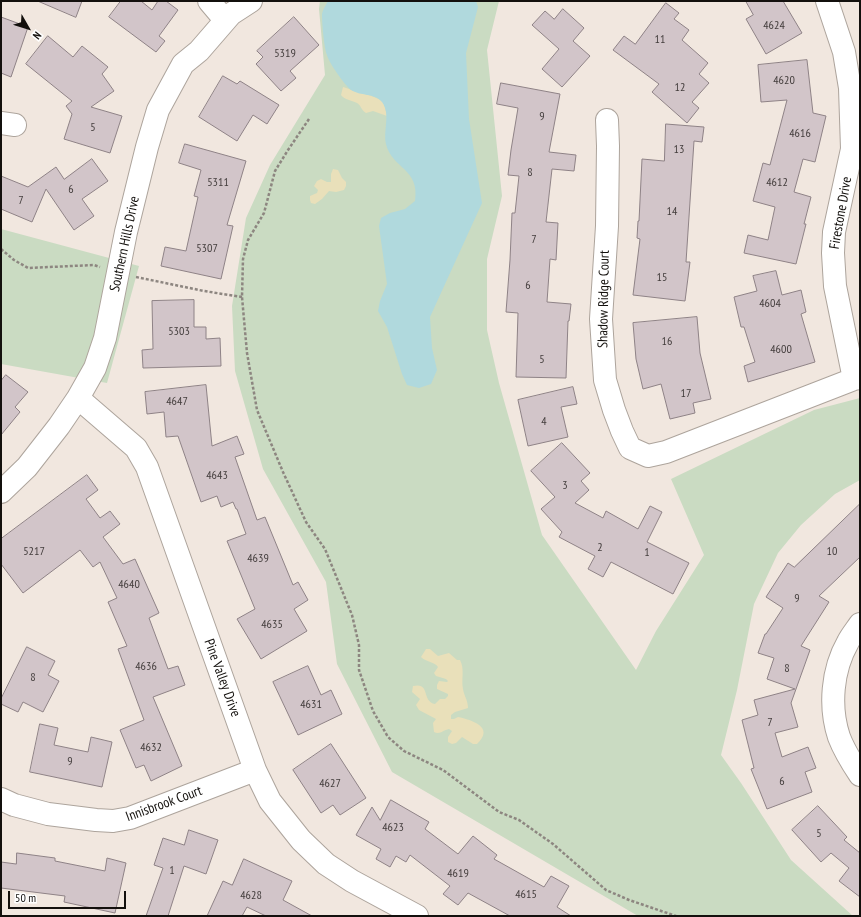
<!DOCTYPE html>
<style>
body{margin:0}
#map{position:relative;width:861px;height:917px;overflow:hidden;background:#f1e7df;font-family:"PT Sans Narrow",sans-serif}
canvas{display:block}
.frame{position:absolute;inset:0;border:2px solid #13100d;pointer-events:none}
.north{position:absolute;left:8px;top:8px;width:40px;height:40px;-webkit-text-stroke:3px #fff;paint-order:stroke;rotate:129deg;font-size:11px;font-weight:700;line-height:16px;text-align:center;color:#13100d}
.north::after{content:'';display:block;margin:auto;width:14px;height:18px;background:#13100d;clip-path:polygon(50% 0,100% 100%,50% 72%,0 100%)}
.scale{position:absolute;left:8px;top:891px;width:118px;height:18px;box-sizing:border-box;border:2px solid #13100d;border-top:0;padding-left:5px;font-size:12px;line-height:14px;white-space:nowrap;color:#13100d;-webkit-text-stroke:3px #fff;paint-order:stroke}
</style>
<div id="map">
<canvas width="861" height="917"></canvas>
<div class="frame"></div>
<div class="north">N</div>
<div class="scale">50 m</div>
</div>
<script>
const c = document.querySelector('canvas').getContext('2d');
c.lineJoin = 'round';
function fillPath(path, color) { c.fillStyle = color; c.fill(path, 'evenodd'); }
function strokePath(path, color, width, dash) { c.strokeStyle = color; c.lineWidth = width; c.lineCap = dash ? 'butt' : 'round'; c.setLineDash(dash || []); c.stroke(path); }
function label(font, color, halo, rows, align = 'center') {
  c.font = font + ' "PT Sans Narrow",sans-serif'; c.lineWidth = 3; c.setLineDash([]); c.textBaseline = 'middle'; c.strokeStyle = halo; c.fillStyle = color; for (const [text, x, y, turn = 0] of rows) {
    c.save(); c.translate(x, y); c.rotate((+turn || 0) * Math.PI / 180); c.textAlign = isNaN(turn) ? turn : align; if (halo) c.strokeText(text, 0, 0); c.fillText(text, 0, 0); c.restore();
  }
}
fillPath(new Path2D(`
 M320,1H499L487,50L502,196L487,259V330L499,383L542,535L636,670L656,631L704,555L671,479L814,410L860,398V480L835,494L801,525L778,553L754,604L737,690L721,755L741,783L791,860L853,916H638L392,772L337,664L326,582L263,469L235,371L232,306L246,218L270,165L325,75L319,9Z
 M1,229L139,266L107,383L1,364Z`), '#cadbc2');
fillPath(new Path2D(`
 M343,87C351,90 378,97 382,101C385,105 386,112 387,116L373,111L366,113C361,110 361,105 357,103C351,100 345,100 341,95Z
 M333,169L338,170L342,178L346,182V186L344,190L336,192L329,191L322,199L315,204L311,203L310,200V196L317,193L318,190L314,186L317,181L321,179L327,182H331V174Z
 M426,649H430L438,656L449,653L457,660H460C465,669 461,680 463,689C464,696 468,700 468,708L455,712L451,715V719H454L458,717C472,720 495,727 477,744H473L462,737L456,743L452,744L448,742V737L452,731L449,729C443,730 440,735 434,732L433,723L436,719L419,710L416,705L420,699L412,692L413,686C431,682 421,701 435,704L440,699H445L448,696V694L437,689V685L439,681L447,682L448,681L446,679L436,676L434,673L438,667C435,662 426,662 421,657Z`), '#e9e0ba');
fillPath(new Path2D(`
 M328,1H476L478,7L466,53L469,119L482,203L430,317L432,348L437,370L431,384L419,388L407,385L402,374L387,327L378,311L380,301L387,284L379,226L381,218L390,213L405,209L415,201C420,168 392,169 386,144C383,130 391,114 382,102C375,93 360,96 351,90C344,84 329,63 327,55C324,48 322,22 322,15C322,11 326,5 328,1Z`), '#b0d9dd');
const building = new Path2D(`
 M38,1H82L76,17Z
 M121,1H141L152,10L158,1H166L178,10L159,36L165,41L156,52L109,17Z
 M746,1H783L802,33L766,54L746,19L753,15Z
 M666,3L679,13L674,19L689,30L682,40L708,63L699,74L709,83L692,102L699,108L687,123L652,92L659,84L613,50L624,36L635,44Z
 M563,9L584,28L573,41L590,56L562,87L542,69L559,49L532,25L545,11L554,19Z
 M1,17L28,27L11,77L1,73Z
 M294,17L319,45L290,71L296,78L281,91L256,64L263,57L257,51Z
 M48,36L73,57L82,46L108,67L102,74L114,91L91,107L122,116L110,153L64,139L72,114L66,106L72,101L26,64Z
 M807,60L813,113L826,116L815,162L803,159L794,192L811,197L804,224H806L796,264L744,253L748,235L768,240L775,207L753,201L763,163L770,165L787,100L761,102L758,65Z
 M223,76L237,84L240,81L279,105L267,124L253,115L237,141L199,117Z
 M501,83L560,94L549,152L576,155L574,171L552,169L546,222L558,223L556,260L550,259L547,302L571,304L569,321H568L566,378L516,377L518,313L506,312L510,260L512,213H515L519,176L508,175L511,150L518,108L497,104Z
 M666,124L704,127L702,142L694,141L686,262H690L685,301L633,295L640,239L637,238L638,221H639L642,159L664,161Z
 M185,144L246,161L227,225L233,226L221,279L161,266L165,247L186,251L198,197L194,196L201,170L179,163Z
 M92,159L108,181L82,199L94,216L74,230L46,189L32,222L1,209V176L28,187L56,167L64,179Z
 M776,271L782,295L801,290L806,312L801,314L815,362L748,382L744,366L755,362L744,327H741L734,297L757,291L753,276Z
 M194,300V327H206V339L220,338L221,366L143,368L142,350L153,349L152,301Z
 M697,317L700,353L711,399L693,403L695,413L670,419L661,384L643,389L636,359L633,323Z
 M6,375L28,392L15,407L20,412L1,435V381Z
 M206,385L212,446L237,436L244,454L235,457L257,520L265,517L293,585L298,582L308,600L294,609L307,631L261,659L237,619L255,609L227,541L246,534L237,509H236L233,502L221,507L217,496L201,502L178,436L166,437L164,412L147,414L145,392Z
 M573,387L577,404L561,407L568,437L528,446L518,400Z
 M562,443L590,473L581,481L589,490L575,503L603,518L606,511L638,529L650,506L662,512L647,542L689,563L673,594L611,562L603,577L588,569L595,556L559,537L562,532L541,509L555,497L531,471Z
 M87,475L98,490L86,499L100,518L110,511L120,524L103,537L123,564L135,559L159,613L149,618L168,669L178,666L185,685L153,697L182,766L151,781L144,765L136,768L120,730L144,720L118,649L127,646L108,602L117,598L100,562L93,567L80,550L23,593L1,564V539Z
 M860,504V557L819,596L829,602L801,646L810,650L791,703L798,727L775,733L782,757L808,747L816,768L805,772L812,792L767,809L751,769L754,768L742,720L758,715L754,700L795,689L767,679L774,658L758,653L765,634H766L783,608L766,597L788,563L794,567Z
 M27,647L55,661L48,675L59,681L43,712L23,702L18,712L1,704V699Z
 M308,666L321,695L331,690L342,714L298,735L273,682Z
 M40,724L58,728L54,745L88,752L91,737L112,742L102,787L30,772Z
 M331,744L366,798L340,815L333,805L321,813L293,770Z
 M391,800L429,822L425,829L458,854L473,836L497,855L494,859L544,887L551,876L569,886L557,907L571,916H510L468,893L458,905L443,894L450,886L410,855L406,862L396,856L390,867L376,859L381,849L356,835L372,807L380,820Z
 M818,806L847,837L844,840L860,853V897L839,881L849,868L831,853L821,862L792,830Z
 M189,830L218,840L206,874L184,866L168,916H146L163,868L154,865L163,838L184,845Z
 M17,853L55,858V861L105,871L107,858L126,863L115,913L64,902L65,896L1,888V862L16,864Z
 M244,859L292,881L283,900L312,916H266L247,907L242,916H207L223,881L232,885Z`);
fillPath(building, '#d2c5c9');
strokePath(building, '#8e8286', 1);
const minor = new Path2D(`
 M209,1L225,20
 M827,1L844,52L850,88L852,149L834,232L833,253L835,286L854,379
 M607,120L608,146L607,226L601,319L605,380L614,410L622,431L630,448L648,456L666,452L854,379L860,378
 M1,123L15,125
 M78,398L136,448L147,467L255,770L270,801L301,840L326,864L352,881L417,916
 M1,492L27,467L59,426L78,398L95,368L105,338L126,232L147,147L158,110L183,64L199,51L231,14L251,1
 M860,624C856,630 851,636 848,642C832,670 829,707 839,737C844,750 852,763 860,775
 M1,799L14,805L48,814L96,820L113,821L130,818L255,770`);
strokePath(minor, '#ada49c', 24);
strokePath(new Path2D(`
 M309,119L288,150L275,171L264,213L248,240L243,259L242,297L247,353L257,410L283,472L306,522L325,549L352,615L359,645V670L373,711L388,737L404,751L443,770L499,812L519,820L553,844L606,890L629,900L676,916
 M1,249L14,260L28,268L94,265L100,267
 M136,277L204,291L242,297`), '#8d8680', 2.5, [3, 2]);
strokePath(minor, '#fff', 22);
label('12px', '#433d3c', null, [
 ["4624",774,26],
 ["11",660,40],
 ["5319",285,54],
 ["4620",784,81],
 ["12",680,88],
 ["9",542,117],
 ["5",93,128],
 ["4616",800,134],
 ["13",679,150],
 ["8",530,173],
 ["5311",218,183],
 ["4612",777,183],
 ["6",71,190],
 ["7",21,201],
 ["14",672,212],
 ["7",534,240],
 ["5307",207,249],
 ["15",662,278],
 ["6",528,286],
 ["4604",770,304],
 ["5303",179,332],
 ["16",667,342],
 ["4600",781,350],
 ["5",542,360],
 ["17",686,394],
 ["4647",177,402],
 ["4",544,422],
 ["4643",217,476],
 ["3",565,486],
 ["2",600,548],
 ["5217",34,552],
 ["10",832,552],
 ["1",647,553],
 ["4639",258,559],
 ["4640",129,585],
 ["9",797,599],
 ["4635",272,625],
 ["4636",146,667],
 ["8",787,669],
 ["8",33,678],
 ["4631",311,705],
 ["7",770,723],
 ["4632",151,748],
 ["9",70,762],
 ["6",782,782],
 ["4627",330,784],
 ["4623",393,828],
 ["5",819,834],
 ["1",172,871],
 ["4619",458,874],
 ["4615",526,895],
 ["4628",251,896]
]);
label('14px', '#13100d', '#fff', [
 ["Firestone Drive",841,213,-80],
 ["Southern Hills Drive",125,244,-78],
 ["Shadow Ridge Court",604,299,-89],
 ["Pine Valley Drive",222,678,70],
 ["Innisbrook Court",164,804,-20]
]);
</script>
